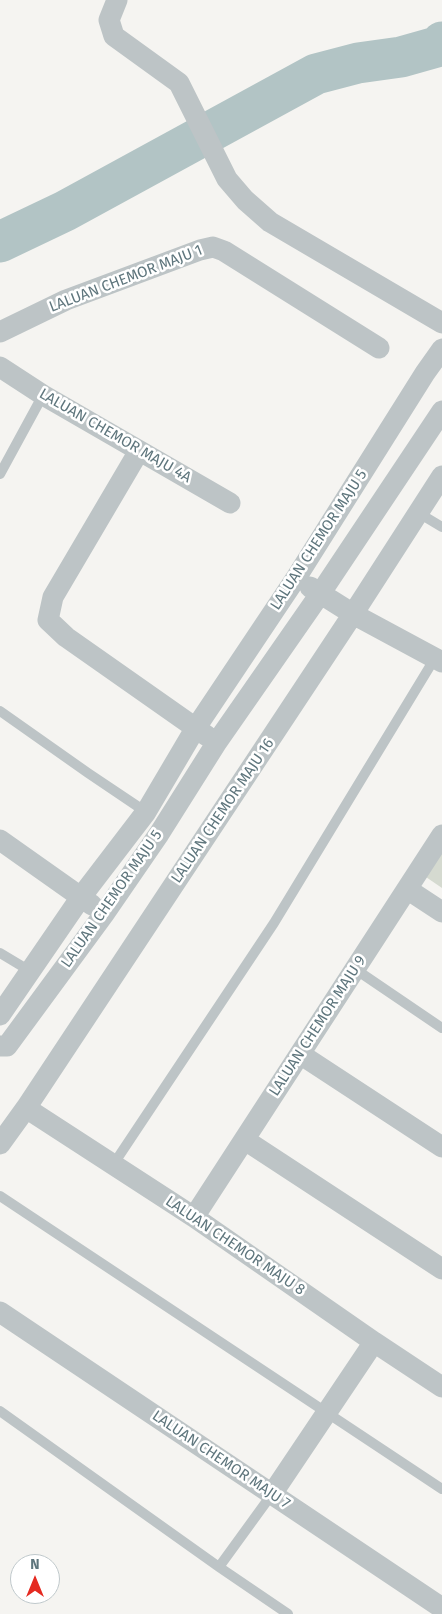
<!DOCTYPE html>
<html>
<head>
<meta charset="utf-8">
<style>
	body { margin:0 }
	#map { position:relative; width:442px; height:1614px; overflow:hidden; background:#f5f4f1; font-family:"Fira Sans",sans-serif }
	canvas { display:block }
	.north { position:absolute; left:10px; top:1554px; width:50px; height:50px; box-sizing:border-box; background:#fff; border:1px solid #bfc8cb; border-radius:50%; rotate:0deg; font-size:14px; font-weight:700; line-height:20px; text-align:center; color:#5f767d }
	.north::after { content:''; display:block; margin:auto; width:18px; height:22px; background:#e52a21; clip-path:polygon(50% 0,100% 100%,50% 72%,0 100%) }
</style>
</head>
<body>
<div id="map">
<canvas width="442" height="1614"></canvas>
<div class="north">N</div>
</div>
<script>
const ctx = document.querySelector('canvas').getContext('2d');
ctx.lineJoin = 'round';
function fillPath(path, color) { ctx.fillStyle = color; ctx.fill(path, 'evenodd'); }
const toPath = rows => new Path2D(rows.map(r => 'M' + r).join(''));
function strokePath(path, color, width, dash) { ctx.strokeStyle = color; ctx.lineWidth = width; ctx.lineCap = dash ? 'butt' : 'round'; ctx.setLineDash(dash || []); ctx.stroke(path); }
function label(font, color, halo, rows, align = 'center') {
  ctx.font = font + ' "Fira Sans",sans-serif'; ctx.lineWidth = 5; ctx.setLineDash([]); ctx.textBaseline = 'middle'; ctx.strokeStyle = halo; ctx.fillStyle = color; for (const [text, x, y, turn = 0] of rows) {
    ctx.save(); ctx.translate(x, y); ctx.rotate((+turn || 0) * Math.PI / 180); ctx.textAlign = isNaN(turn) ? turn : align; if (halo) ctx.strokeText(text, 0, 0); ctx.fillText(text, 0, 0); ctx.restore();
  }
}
const green = toPath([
	[442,847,442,888,423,875]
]);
const river = toPath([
	[0,242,65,211,316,74,358,63,401,57,440,46,442,42]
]);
const service = toPath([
	[0,474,43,395],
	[417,512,442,527],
	[0,711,88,773,146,812],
	[0,953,30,971],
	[355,969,442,1028],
	[113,1165,274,923,435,658],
	[0,1196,442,1489],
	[0,1411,219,1567,288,1614],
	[219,1567,272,1494]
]);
const minor = toPath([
	[117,0,109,20,114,36,179,83,227,179,245,200,270,222,442,323],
	[0,332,66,300,200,250,213,247,224,251,379,348],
	[0,367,43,395,230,503],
	[139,451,53,597,48,620,66,637,207,736],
	[310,587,353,614,442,662],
	[0,840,92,905],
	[407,889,442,912],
	[0,1015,81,897,146,812,195,729,296,578,425,373,442,349],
	[0,1046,7,1046,104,914,159,834,217,742,320,594,442,411],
	[300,1054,442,1147],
	[26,1108,194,1217,374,1342,442,1387],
	[245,1140,442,1269],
	[0,1144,26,1108,353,614,442,476],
	[194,1217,442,835],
	[0,1312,442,1608],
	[272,1494,374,1342]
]);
const streetNames = [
	["LALUAN CHEMOR MAJU 1",126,279,-21],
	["LALUAN CHEMOR MAJU 4A",115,436,30],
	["LALUAN CHEMOR MAJU 5",319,540,-57],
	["LALUAN CHEMOR MAJU 16",223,811,-56],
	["LALUAN CHEMOR MAJU 5",112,899,-55],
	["LALUAN CHEMOR MAJU 9",318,1026,-57],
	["LALUAN CHEMOR MAJU 8",235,1246,34],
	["LALUAN CHEMOR MAJU 7",221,1460,34]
];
fillPath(green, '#d5dad0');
strokePath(river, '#b2c4c5', 41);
strokePath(service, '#bdc4c6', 10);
strokePath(minor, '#bdc4c6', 21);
label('15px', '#5f767d', '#fff', streetNames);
</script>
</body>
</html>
